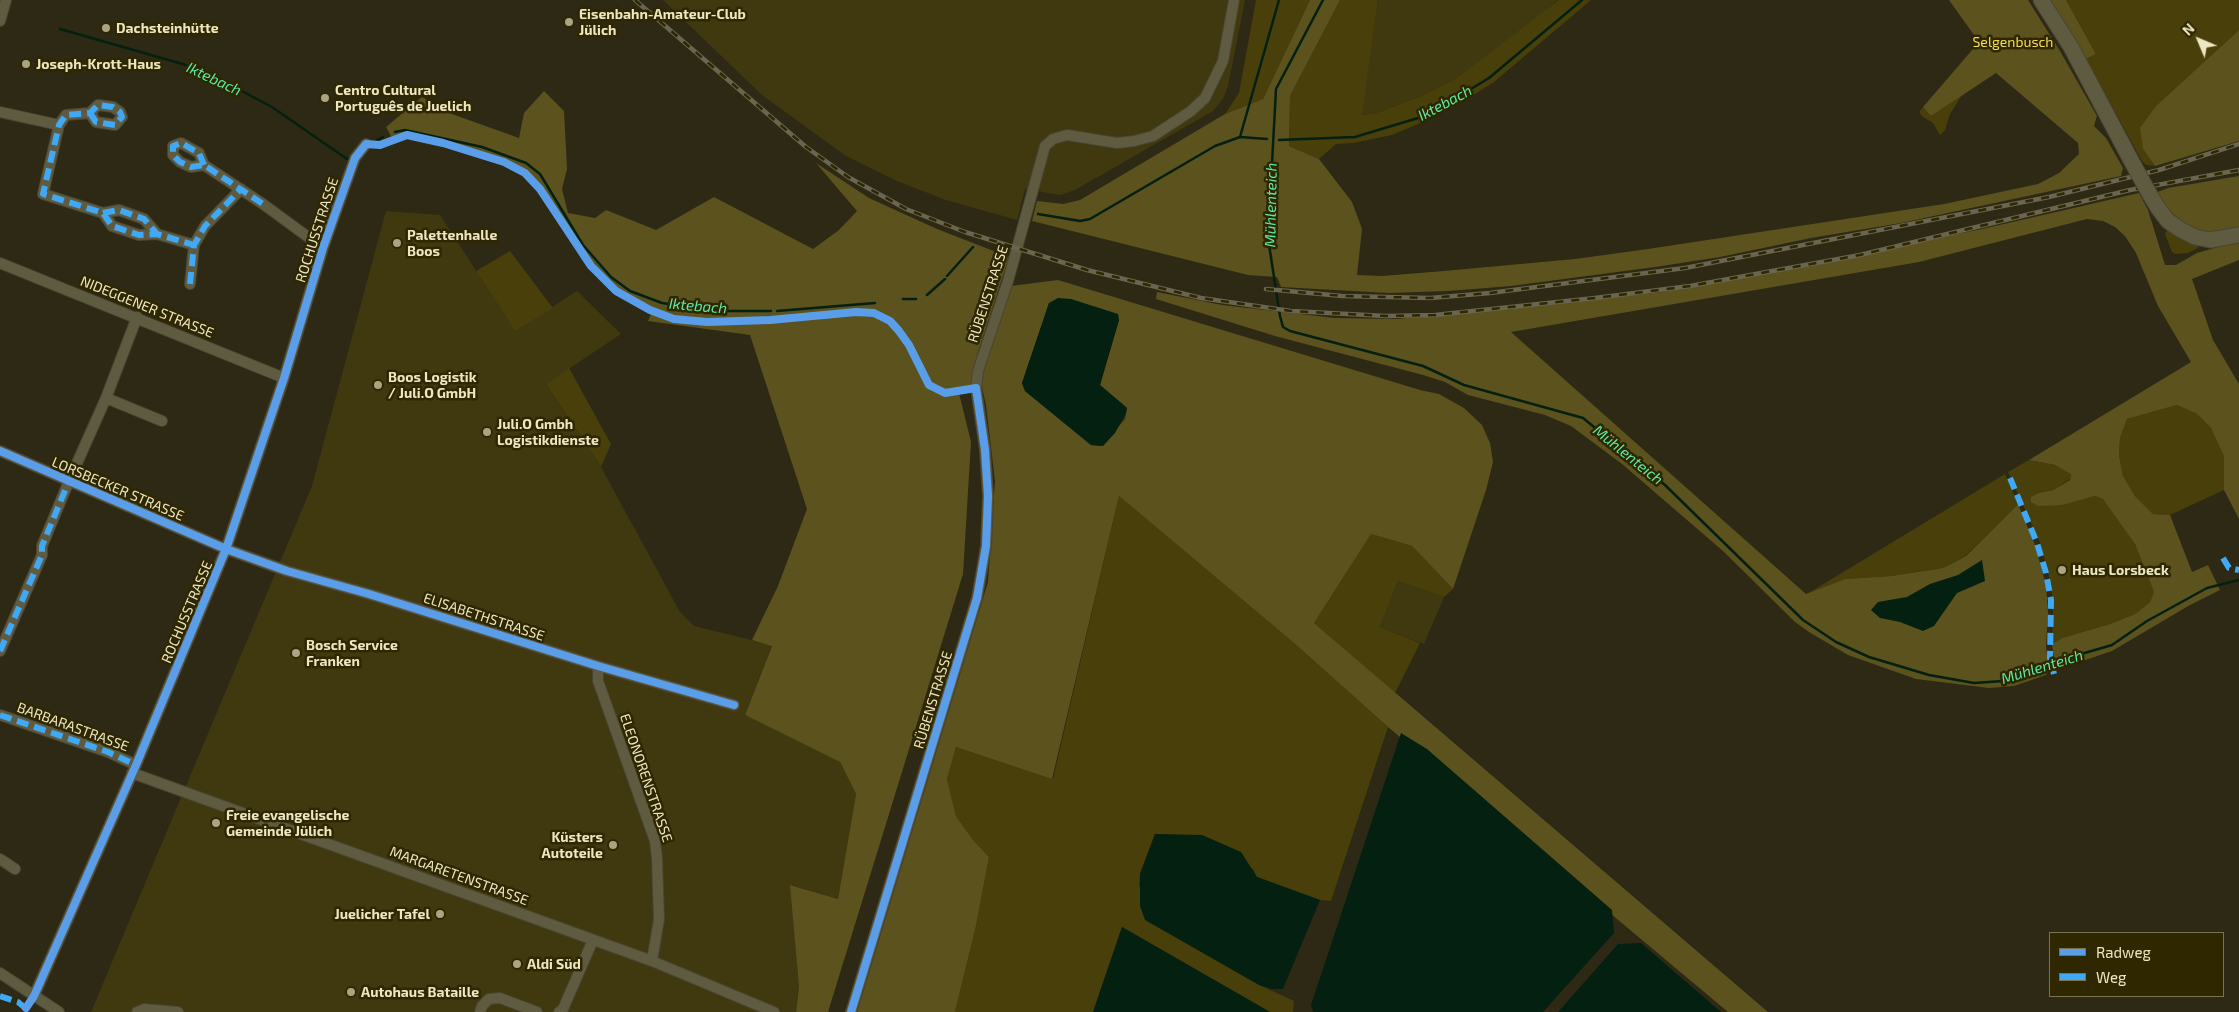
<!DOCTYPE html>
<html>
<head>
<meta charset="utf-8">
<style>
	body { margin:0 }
	#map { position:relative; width:2239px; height:1012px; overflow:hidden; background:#2e2914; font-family:"Exo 2",sans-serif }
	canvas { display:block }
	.legend { position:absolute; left:2049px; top:932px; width:175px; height:65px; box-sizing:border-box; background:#2e2700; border:1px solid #7a734e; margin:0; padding:6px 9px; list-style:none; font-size:15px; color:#ece6c2 }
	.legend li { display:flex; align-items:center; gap:10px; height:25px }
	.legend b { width:25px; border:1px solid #7a734e }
	.north { position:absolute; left:2174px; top:15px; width:50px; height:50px; -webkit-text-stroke:4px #2e2700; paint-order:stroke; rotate:315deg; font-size:14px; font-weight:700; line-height:20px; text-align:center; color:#ece6c2 }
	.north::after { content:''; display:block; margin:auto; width:18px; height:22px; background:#ece6c2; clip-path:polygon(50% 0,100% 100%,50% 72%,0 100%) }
</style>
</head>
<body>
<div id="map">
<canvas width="2239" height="1012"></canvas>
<ul class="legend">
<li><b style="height:6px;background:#5a9eea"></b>Radweg</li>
<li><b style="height:6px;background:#3fa9f5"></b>Weg</li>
</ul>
<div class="north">N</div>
</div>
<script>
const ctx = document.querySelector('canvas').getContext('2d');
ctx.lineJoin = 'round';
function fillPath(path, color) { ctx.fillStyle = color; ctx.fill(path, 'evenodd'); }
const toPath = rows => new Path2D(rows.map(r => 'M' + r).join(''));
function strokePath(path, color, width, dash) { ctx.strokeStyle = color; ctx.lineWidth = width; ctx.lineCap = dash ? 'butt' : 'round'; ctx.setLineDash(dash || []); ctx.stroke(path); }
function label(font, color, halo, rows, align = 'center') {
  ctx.font = font + ' "Exo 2",sans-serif'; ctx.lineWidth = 5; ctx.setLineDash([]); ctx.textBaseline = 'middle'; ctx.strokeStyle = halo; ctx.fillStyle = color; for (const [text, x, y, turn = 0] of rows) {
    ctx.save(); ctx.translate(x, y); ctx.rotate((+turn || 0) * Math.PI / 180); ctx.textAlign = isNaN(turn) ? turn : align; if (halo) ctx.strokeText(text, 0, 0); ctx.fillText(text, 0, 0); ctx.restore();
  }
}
const built = toPath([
	[663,0,1245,0,1228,86,1223,99,1213,111,1075,190,1060,195,1025,189,1017,220,946,200,897,181,846,156,762,95],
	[1378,0,1558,0,1526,28,1457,78,1422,96,1376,113,1361,115],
	[386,211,440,215,515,331,577,291,621,334,546,384,601,467,680,612,694,626,772,645,745,715,840,762,856,794,838,899,791,885,799,987,796,1012,91,1012,312,486],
	[1398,581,1444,597,1424,644,1380,627]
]);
const green = toPath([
	[1256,0,1310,0,1263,99,1225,114,1239,93],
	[1340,0,1378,0,1362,115,1376,113,1422,96,1457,78,1559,0,1591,0,1494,82,1459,104,1430,119,1392,135,1353,143,1336,144,1319,159,1289,146,1290,96],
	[2066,0,2239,0,2239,30,2157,105,2143,149,2155,166,2146,165,2142,161,2086,59,2096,54],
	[1962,95,1950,114,1945,130,1940,135,1933,123,1923,117,1919,112,1923,107,1931,116],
	[2168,228,2198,244,2198,248,2188,253,2175,254,2172,252,2165,234],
	[510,251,553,308,515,331,476,271],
	[569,368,611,444,601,467,546,384],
	[2177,405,2197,414,2211,428,2225,456,2224,490,2170,515,2153,514,2135,496,2123,476,2119,455,2120,438,2127,419],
	[2029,460,2055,465,2071,473,2070,479,2053,490,2039,493,2083,499,2095,496,2103,499,2120,520,2135,544,2154,592,2150,602,2135,614,2110,624,2062,638,2052,644,2053,600,2048,571,2039,540,2008,472],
	[2005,474,2018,504,1965,556,1943,568,1891,576,1845,579,1807,594],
	[1119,496,1294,643,1388,727,1331,901,1320,900,1257,877,1253,869,1155,834,1140,874,1139,886,1259,985,1294,1001,1293,1012,1270,1012,1122,927,1093,1012,955,1012,976,926,989,857,973,840,956,816,947,779,956,747,1053,779],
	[1371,534,1412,546,1453,589,1444,597,1398,581,1380,627,1420,643,1395,693,1314,623]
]);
const forest = toPath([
	[1310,0,1340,0,1290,96,1289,146,1319,159,1352,202,1362,229,1357,275,1382,276,1444,271,1575,259,1648,249,1944,204,2038,184,2059,173,2079,154,2078,143,1996,73,1931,116,1923,107,1979,42,1949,0,2028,0,2060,51,2097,116,2094,126,2106,138,2123,168,2121,176,1901,223,1811,238,1720,257,1655,267,1511,286,1448,291,1389,293,1281,287,1277,277,1248,275,1032,221,1037,201,1063,204,1080,200,1225,114,1263,99],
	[2050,0,2066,0,2096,54,2086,59],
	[2239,30,2239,141,2155,166,2143,149,2140,128,2157,105],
	[544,91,564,111,567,169,562,189,568,213,595,218,606,210,656,230,714,197,813,249,839,230,857,211,816,163,869,198,937,229,1009,257,978,352,971,385,945,392,936,388,928,380,910,343,901,331,891,320,874,312,855,311,762,319,691,319,674,318,650,308,617,289,592,265,541,188,534,178,517,166,420,135,407,133,392,138,386,127,422,97,452,114,519,138,524,113],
	[2239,176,2239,230,2212,234,2189,227,2166,208,2155,193,2168,188],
	[2139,193,2148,210,2165,265,2176,265,2197,253,2239,241,2239,260,2192,279,2213,340,2239,384,2239,519,2224,490,2224,456,2211,428,2197,414,2177,405,2127,419,2120,438,2119,455,2123,476,2135,496,2153,514,2170,515,2192,572,2208,565,2220,590,2190,605,2112,651,2056,670,2052,644,2062,638,2110,624,2135,614,2150,602,2154,592,2135,544,2103,499,2095,496,2062,505,2038,506,2031,502,2031,497,2039,493,2053,490,2070,480,2071,474,2055,465,2029,460,2191,362,2158,306,2136,253,2125,236,2115,227,2103,221,2087,219,1919,262,1511,332,1806,594,1845,579,1891,576,1943,568,1966,556,2018,504,2035,545,2046,585,2048,612,2046,647,2049,669,2046,675,2014,686,1989,688,1916,679,1848,655,1809,632,1795,622,1723,551,1622,464,1571,426,1545,415,1468,395,1445,382,1423,375,1275,336,1156,299,1157,292,1222,305,1335,318,1397,319,1662,292,1982,229],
	[1058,280,1420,390,1439,394,1464,408,1482,425,1490,443,1493,462,1486,490,1453,589,1412,546,1371,534,1314,623,1768,1012,1728,1012,1388,727,1294,643,1119,496,1052,779,956,747,947,779,956,816,973,840,989,857,976,926,955,1012,857,1012,988,582,995,481,986,405,980,378,1011,286],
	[1049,303,1119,320,1100,385,1127,408,1125,419,1102,446,1091,445,1025,391,1022,383],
	[651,314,674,320,707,323,770,322,856,314,874,315,882,318,898,332,928,386,934,391,944,394,959,393,971,442,963,574,828,1012,796,1012,799,987,790,885,838,899,856,794,840,762,745,715,772,646,752,640,778,586,807,509,750,335,648,321]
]);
const water = toPath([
	[1058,298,1071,299,1118,314,1119,320,1100,385,1127,408,1126,413,1115,433,1103,446,1091,445,1025,391,1022,383,1049,303],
	[1982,560,1985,581,1957,593,1934,626,1923,631,1900,622,1880,618,1871,610,1878,602,1907,597,1930,584,1958,575],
	[1401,733,1427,749,1612,910,1614,933,1543,1012,1313,1012,1311,1005],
	[1155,834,1202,835,1241,852,1257,877,1320,900,1283,989,1272,989,1259,985,1145,920,1140,906,1140,874],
	[1122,927,1270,1012,1093,1012],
	[1641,943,1721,1012,1558,1012,1618,944]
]);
const stream = toPath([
	[1323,0,1276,89,1268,238,1280,316,1283,327,1290,331,1423,366,1464,385,1583,418,1665,485,1803,620,1836,642,1869,657,1929,675,1974,683,2003,681,2064,659,2112,645,2147,621,2207,588,2239,580],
	[60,29,200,69,272,107,347,159,352,156],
	[395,132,405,130,482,147,526,163,540,174,583,245,611,277,630,291,662,303,695,308,726,311,771,311],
	[1240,137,1279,0],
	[377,140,383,137],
	[1279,140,1355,137,1428,115,1489,78,1582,0],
	[1038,214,1080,221,1090,219,1215,146,1240,137,1267,139],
	[947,276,973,247],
	[927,295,945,279],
	[903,299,916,299],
	[777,311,875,303]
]);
const street = toPath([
	[0,21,6,0],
	[0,112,59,125],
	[90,113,96,122,115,125,122,117,120,112,113,107,98,105,90,113,66,115,59,125,43,194,103,213,112,226,139,235,157,234,194,245],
	[204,165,199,153,181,143,173,146,173,155,180,162,191,167,204,165,263,204,323,248],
	[103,213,119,210,144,219,157,234],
	[0,263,284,378],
	[190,284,194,245,205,226,241,189],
	[106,398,162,421],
	[0,451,226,549,287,571,369,594,598,666,734,705],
	[0,651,42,555,42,546,69,481,106,398,137,317],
	[598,666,598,681,655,841,657,858,659,919,652,961],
	[0,715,108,752,136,765],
	[132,773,652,961,774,1012],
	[0,859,15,869],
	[0,973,59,1012],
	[34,996,136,765,226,549,284,378,323,248,355,158,366,144],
	[137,1012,144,1009,178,1012],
	[480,1012,482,1006,489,999,500,998,537,1012],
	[559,1012,563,1009,593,940],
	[851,1012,977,598,986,546,988,496,985,450,976,388,978,371,1008,281,1045,146,1053,139,1067,135,1117,143,1134,141,1153,136,1191,111,1205,98,1223,61,1234,0]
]);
const secondary = toPath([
	[2041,0,2071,47,2133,164],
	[2149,193,2158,208,2168,221,2181,230,2195,237,2210,240,2239,235]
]);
const rail = toPath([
	[635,0,806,147,848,177,906,209,965,232,1087,270,1201,298,1291,311,1386,316,1435,315,1595,298,1690,286,1860,255,2130,190,2239,170],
	[1266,289,1342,296,1430,298,1490,293,1685,268,2049,197,2159,170,2239,144]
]);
const secondaryBridge = toPath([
	[2133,164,2149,193]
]);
const quiet = toPath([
	[90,113,96,122,115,125,122,117,120,112,113,107,98,105,90,113,66,115,59,125,43,194,103,213,112,226,139,235,157,234,194,245],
	[204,165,199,153,181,143,173,146,173,155,180,162,191,167,204,165,263,204],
	[103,213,119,210,144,219,157,234],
	[190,284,194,245,205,226,241,189],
	[2010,478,2037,543,2046,573,2051,600,2050,658,2054,674],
	[2223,558,2229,568,2239,570],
	[0,651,42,555,42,546,69,481],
	[0,715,108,752,136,765],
	[0,996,18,1002,29,1011]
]);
const cycleway = toPath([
	[0,451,226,549,287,571,369,594,598,666,734,705],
	[26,1008,34,996,136,765,226,549,284,378,323,248,355,158,366,144,380,145,407,135,443,143,504,162,525,173,540,189,591,266,616,291,650,310,674,319,707,322,770,320,856,312,874,313,890,321,899,331,909,345,929,385,945,393,976,388,985,450,988,496,986,546,977,598,851,1012]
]);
const markers = [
	[569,22,5,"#aaa485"],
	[106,28,5,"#aaa485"],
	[26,64,5,"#aaa485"],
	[325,98,5,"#aaa485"],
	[397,243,5,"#aaa485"],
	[378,385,5,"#aaa485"],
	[487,432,5,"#aaa485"],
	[2062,570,5,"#aaa485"],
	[296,653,5,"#aaa485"],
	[216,823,5,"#aaa485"],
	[613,845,5,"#aaa485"],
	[440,914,5,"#aaa485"],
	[517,964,5,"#aaa485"],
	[351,992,5,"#aaa485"]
];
const poiNames = [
	["Eisenbahn-Amateur-Club",579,14],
	["Jülich",579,30],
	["Dachsteinhütte",116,28],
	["Joseph-Krott-Haus",36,64],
	["Centro Cultural",335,90],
	["Português de Juelich",335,106],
	["Palettenhalle",407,235],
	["Boos",407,251],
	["Boos Logistik",388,377],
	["/ Juli.O GmbH",388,393],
	["Juli.O Gmbh",497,424],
	["Logistikdienste",497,440],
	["Haus Lorsbeck",2072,570],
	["Bosch Service",306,645],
	["Franken",306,661],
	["Freie evangelische",226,815],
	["Gemeinde Jülich",226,831],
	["Küsters",603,837,"right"],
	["Autoteile",603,853,"right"],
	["Juelicher Tafel",430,914,"right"],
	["Aldi Süd",527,964],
	["Autohaus Bataille",361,992]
];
const parkNames = [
	["Selgenbusch",2013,42]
];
const streetNames = [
	["ROCHUSSTRASSE",317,230,-72],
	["RÜBENSTRASSE",988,294,-72],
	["NIDEGGENER STRASSE",147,307,22],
	["LORSBECKER STRASSE",118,489,23],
	["ROCHUSSTRASSE",187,612,-67],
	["ELISABETHSTRASSE",484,617,18],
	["RÜBENSTRASSE",933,700,-73],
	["BARBARASTRASSE",73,727,20],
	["ELEONORENSTRASSE",646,778,71],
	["MARGARETENSTRASSE",459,876,20]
];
const waterNames = [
	["Iktebach",214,79,25],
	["Iktebach",1445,103,-28],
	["Mühlenteich",1271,205,-89],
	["Iktebach",698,306,5],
	["Mühlenteich",1628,455,39],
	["Mühlenteich",2042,667,-17]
];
fillPath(built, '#40390f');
fillPath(green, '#483f0a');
fillPath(forest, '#5b521e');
fillPath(water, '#042010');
strokePath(stream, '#042010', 2.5);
strokePath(street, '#494533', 12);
strokePath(secondary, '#494533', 17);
strokePath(street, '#5f5b41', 10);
strokePath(secondary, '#5f5b41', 15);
strokePath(rail, '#6a6550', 4.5);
strokePath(rail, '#2e2700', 2.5, [8]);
strokePath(secondaryBridge, '#494533', 17, []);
strokePath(secondaryBridge, '#5f5b41', 15);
strokePath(quiet, '#3fa9f5', 6, [12, 6]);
strokePath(cycleway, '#5a9eea', 8);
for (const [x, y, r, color] of markers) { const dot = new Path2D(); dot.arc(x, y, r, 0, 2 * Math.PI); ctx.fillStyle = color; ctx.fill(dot); strokePath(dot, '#2e2700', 2); }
label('bold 14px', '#ece6c2', '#2e2700', poiNames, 'left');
label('14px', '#f5de51', '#2e2700', parkNames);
label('14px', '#ece6c2', '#2e2700', streetNames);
label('italic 15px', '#5aeaa7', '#2e2700', waterNames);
</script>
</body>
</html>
